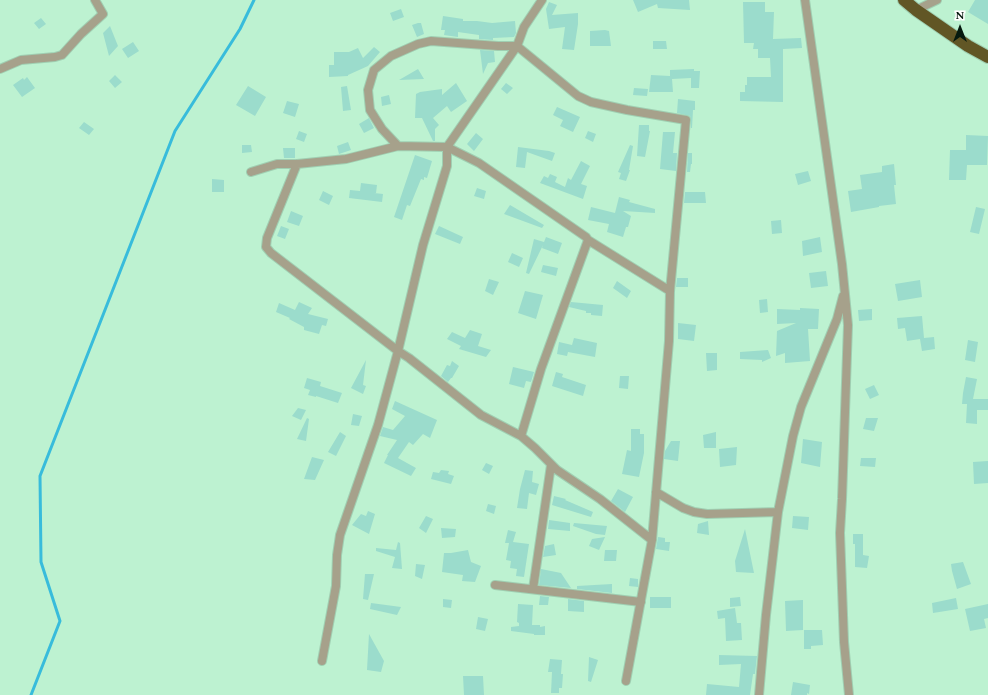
<!DOCTYPE html>
<html>
<head>
<meta charset="utf-8">
<style>
	body { margin:0 }
	#map { position:relative; width:988px; height:695px; overflow:hidden; background:#bdf2d1; font-family:Spectral,serif }
	canvas { display:block }
	.north { position:absolute; left:940px; top:8px; width:40px; height:40px; -webkit-text-stroke:3px #fff; paint-order:stroke; rotate:0deg; font-size:11px; font-weight:700; line-height:16px; text-align:center; color:#05190e }
	.north::after { content:''; display:block; margin:auto; width:14px; height:18px; background:#05190e; clip-path:polygon(50% 0,100% 100%,50% 72%,0 100%) }
</style>
</head>
<body>
<div id="map">
<canvas width="988" height="695"></canvas>
<div class="north">N</div>
</div>
<script>
const ctx = document.querySelector('canvas').getContext('2d');
ctx.lineJoin = 'round';
const toPath = rows => new Path2D(rows.map(r => 'M' + r).join(''));
function strokePath(path, color, width, dash) { ctx.strokeStyle = color; ctx.lineWidth = width; ctx.lineCap = dash ? 'butt' : 'round'; ctx.setLineDash(dash || []); ctx.stroke(path); }
function fillPath(path, color) { ctx.fillStyle = color; ctx.fill(path, 'evenodd'); }
const stream = toPath([
	[31,695,60,621,41,562,40,476,175,131,240,29,254,0]
]);
const building = toPath([
	[633,0,689,0,690,10,658,8,657,4,638,12],
	[975,0,988,0,988,24,968,12],
	[549,2,557,5,552,15,578,13,578,24,574,50,562,49,565,27,549,29,546,9],
	[743,2,765,2,765,12,774,12,773,39,801,38,802,48,783,49,783,102,740,101,740,92,745,92,745,85,747,85,747,77,771,77,770,58,758,58,758,49,753,49,754,43,744,43],
	[401,9,404,17,393,21,390,13],
	[443,16,463,19,463,21,477,21,492,23,515,21,516,33,514,37,493,38,493,40,479,39,479,35,458,32,458,37,444,35,445,30,441,30],
	[41,18,46,24,39,29,34,23],
	[418,23,421,23,424,34,417,37,412,25],
	[110,26,118,46,109,56,103,33],
	[605,30,609,31,611,46,590,46,590,31],
	[653,41,666,41,667,49,653,49],
	[133,42,139,51,128,58,122,49],
	[374,47,380,52,368,66,348,75,348,76,329,77,329,65,334,65,334,52,349,52,358,48,363,58],
	[480,50,494,51,495,62,488,63,483,74],
	[418,69,424,79,399,80],
	[694,69,694,71,700,71,699,88,691,88,691,78,672,79,673,92,649,92,651,75,670,76,670,70],
	[115,75,122,82,115,88,109,81],
	[27,77,35,88,22,97,13,85,23,78,24,80],
	[456,83,467,101,451,112,447,106,433,118,439,125,435,129,435,141,433,141,422,118,415,118,416,94,420,92,442,89,442,95],
	[506,83,513,88,507,94,501,89],
	[248,86,266,97,255,116,236,105],
	[347,86,351,110,343,111,341,87],
	[634,88,648,89,647,96,633,95],
	[389,95,391,104,382,106,381,97],
	[678,99,695,101,695,110,693,110,692,128,691,128,691,120,690,116,677,113],
	[287,101,299,104,295,117,283,113],
	[557,107,580,117,573,132,560,126,563,120,553,115],
	[369,118,374,128,364,133,359,124],
	[84,122,94,129,89,135,79,128],
	[639,125,649,125,649,131,650,131,645,157,637,156],
	[299,131,307,134,304,142,296,139],
	[588,131,596,134,593,142,585,138],
	[663,132,675,132,673,153,677,153,676,171,660,169],
	[476,133,483,139,474,151,467,144],
	[966,135,988,136,987,165,967,165,966,180,949,180,950,150,966,150],
	[348,142,351,150,339,154,337,146],
	[242,145,251,145,252,152,242,153],
	[630,145,633,146,629,170,630,170,626,181,619,179,621,173,618,172],
	[518,147,549,151,555,153,552,161,527,152,525,168,516,167],
	[283,148,295,148,295,158,284,158],
	[688,153,692,153,692,164,691,164,690,172,687,172],
	[415,155,432,161,427,178,424,177,424,180,421,179,410,206,407,205,402,220,394,217],
	[581,161,590,166,581,184,587,186,583,199,540,183,544,176,548,178,550,174,557,177,555,182,565,187,568,178,571,180],
	[894,164,896,185,894,185,896,204,879,206,879,207,851,212,848,191,862,189,860,175,882,172,882,166],
	[808,171,811,181,798,185,795,174],
	[212,179,224,180,224,192,212,192],
	[361,183,377,185,376,193,374,193,383,194,382,202,349,198,350,190,360,191],
	[477,188,486,191,484,199,474,196],
	[323,191,333,196,329,205,319,200],
	[685,192,705,192,706,203,684,203],
	[619,197,630,200,629,202,655,209,655,213,623,211,631,216,628,227,626,227,623,237,607,232,609,224,588,220,591,207,615,213],
	[510,205,544,225,542,228,504,214],
	[976,207,985,209,979,234,970,232],
	[291,211,303,216,299,226,287,222],
	[781,220,782,233,772,234,771,221],
	[281,226,289,229,285,239,277,236],
	[439,226,463,237,460,244,435,234],
	[546,237,562,243,558,254,542,248,543,245,529,274,526,273,534,239,544,242],
	[820,237,822,252,803,256,802,241],
	[512,253,523,258,519,267,508,262],
	[543,265,558,268,556,276,541,272],
	[826,271,828,286,811,288,809,273],
	[677,278,688,278,688,287,676,287],
	[489,279,499,282,493,295,485,291],
	[920,280,922,297,898,301,895,284],
	[617,281,631,291,627,298,613,288],
	[525,291,543,295,536,319,518,313],
	[767,299,768,312,760,313,759,300],
	[299,302,312,308,308,314,328,319,326,326,322,325,319,334,304,330,304,327,289,319,290,318,276,312,279,303,295,310],
	[571,302,603,305,602,316,591,315,591,313,586,313,586,311,569,307],
	[800,308,819,309,818,329,808,329,810,361,785,363,785,353,776,356,777,331,796,323,777,324,777,309,800,310],
	[872,309,872,320,859,321,858,310],
	[922,316,924,338,934,337,935,349,922,351,920,339,907,341,905,328,898,329,897,318],
	[678,323,696,325,694,341,678,339],
	[470,330,482,334,478,346,491,350,486,357,459,349,461,346,447,339,452,332,465,338],
	[574,338,597,343,595,357,568,352,567,356,557,354,559,342,572,345],
	[968,340,978,342,975,362,965,360],
	[768,350,771,358,762,362,762,360,740,359,740,352],
	[706,353,717,353,717,370,707,371],
	[366,360,363,385,366,386,363,394,351,388],
	[452,361,459,366,452,378,451,378,448,382,441,376,447,365,450,366],
	[513,367,534,372,531,382,526,381,524,388,509,384],
	[556,372,563,374,562,377,586,385,583,396,552,386],
	[620,376,629,376,628,389,619,388],
	[966,377,977,379,973,399,988,399,988,410,977,410,977,424,966,423,967,404,962,404,963,393],
	[307,378,321,382,320,386,342,393,338,403,316,396,316,397,308,395,310,390,304,388],
	[874,385,879,395,870,399,865,389],
	[395,401,437,420,430,438,423,434,413,445,409,442,398,458,416,468,411,476,384,463,388,455,387,455,397,440,380,436,383,427,393,430,405,416,392,409],
	[298,408,306,410,301,420,292,416],
	[353,414,362,416,359,426,351,425],
	[307,418,309,419,306,441,297,439],
	[866,418,878,418,874,431,863,429],
	[631,429,640,429,640,434,644,434,644,453,639,477,622,474,627,450,631,451],
	[340,432,346,436,336,456,328,452],
	[716,432,716,448,704,448,703,435],
	[803,439,822,442,820,467,801,463],
	[671,441,680,441,678,461,664,459,665,451],
	[737,447,736,465,720,467,719,449],
	[312,457,324,460,315,480,304,479],
	[861,458,876,458,875,467,860,466],
	[988,461,988,483,974,484,973,462],
	[486,463,493,466,489,474,482,470],
	[441,470,449,471,448,474,454,476,451,484,431,479,433,472,439,473],
	[525,470,533,471,532,482,539,484,536,495,529,493,527,509,517,508,520,489],
	[618,489,633,497,625,512,611,501],
	[554,496,566,499,565,500,593,512,591,517,552,505],
	[488,504,496,506,494,514,486,511],
	[368,511,375,514,369,534,352,525,361,514,366,516],
	[426,516,433,519,426,533,419,528],
	[793,516,809,517,808,530,792,528],
	[549,520,570,523,570,531,548,529],
	[708,521,709,535,697,533,698,524],
	[574,523,607,526,605,535,596,534,573,526],
	[441,528,456,529,455,537,442,538],
	[745,529,754,573,736,572,735,561],
	[508,530,516,532,513,542,529,544,524,577,516,576,517,569,510,568,511,561,506,560,509,543,505,543],
	[853,534,863,534,863,555,869,556,867,568,855,567,855,544,853,544],
	[605,537,599,550,589,546,592,539],
	[658,537,665,538,665,542,670,542,669,551,656,549],
	[398,542,400,543,402,569,392,568,395,557,376,551,376,548,396,550],
	[554,544,556,555,543,557,545,546],
	[468,550,471,562,481,566,475,582,462,581,463,575,442,572,444,553,451,553],
	[605,550,617,550,616,561,604,561],
	[963,562,971,584,957,589,952,571,951,564],
	[416,564,425,565,422,579,415,576],
	[541,569,561,573,571,588,539,585],
	[365,574,374,574,368,600,363,599],
	[630,578,638,579,638,587,629,586],
	[612,584,612,593,577,589,577,586],
	[540,596,549,597,548,605,539,605],
	[650,597,671,597,671,608,650,608],
	[740,597,741,606,730,607,730,598],
	[956,598,958,609,933,613,932,603],
	[443,599,452,600,451,608,443,607],
	[568,599,584,601,584,612,568,611],
	[803,600,803,630,786,631,785,601],
	[371,603,401,607,397,615,370,609],
	[518,604,533,605,532,625,540,625,540,627,545,626,545,635,534,635,534,634,511,631,511,627,519,626,519,623,517,622],
	[988,604,988,618,984,619,986,628,970,631,965,609],
	[735,608,737,623,741,623,742,640,726,641,725,618,718,619,717,611],
	[478,617,488,619,485,631,476,629],
	[804,630,822,630,823,645,811,646,811,649,804,649],
	[369,634,384,661,381,672,367,670],
	[719,655,757,656,755,674,753,674,750,695,706,695,707,684,739,687,741,664,719,665],
	[589,657,598,660,591,682,588,681],
	[550,659,562,660,561,674,563,674,562,688,559,688,559,693,551,693,552,672,548,672],
	[463,676,483,676,484,695,464,695],
	[793,682,810,685,809,694,807,693,807,695,791,695]
]);
const street = toPath([
	[805,0,842,264,848,325,842,499,840,533,844,642,849,695],
	[916,10,937,0],
	[0,69,21,60,55,57,62,55,81,34,103,14,95,0],
	[398,146,382,129,370,110,368,90,374,70,391,56,418,44,431,41,498,46,517,46,578,96,591,102,627,110,686,120,670,291,669,341,652,540,626,681],
	[297,164,267,238,266,247,271,253,398,351,409,358,481,415,521,436,535,448,557,470,600,499,652,540],
	[251,172,277,164,297,164,346,159,398,146,447,147,479,163,586,237,588,240,541,369,521,436],
	[588,240,670,291],
	[656,492,683,508,694,512,707,514,778,512],
	[495,585,641,602],
	[533,589,551,465],
	[322,661,336,586,337,555,340,535,378,425,398,351,423,245,447,166,447,147,517,46,524,27,542,0],
	[759,695,766,615,778,512,793,436,801,407,837,319,843,296]
]);
const highway = toPath([
	[904,0,916,10,968,46,988,57]
]);
strokePath(stream, '#38bcdb', 3);
fillPath(building, '#9bdccc');
strokePath(street, '#a0cfb2', 10);
strokePath(highway, '#a0cfb2', 14);
strokePath(street, '#a6a18b', 8);
strokePath(highway, '#615625', 12);
</script>
</body>
</html>
